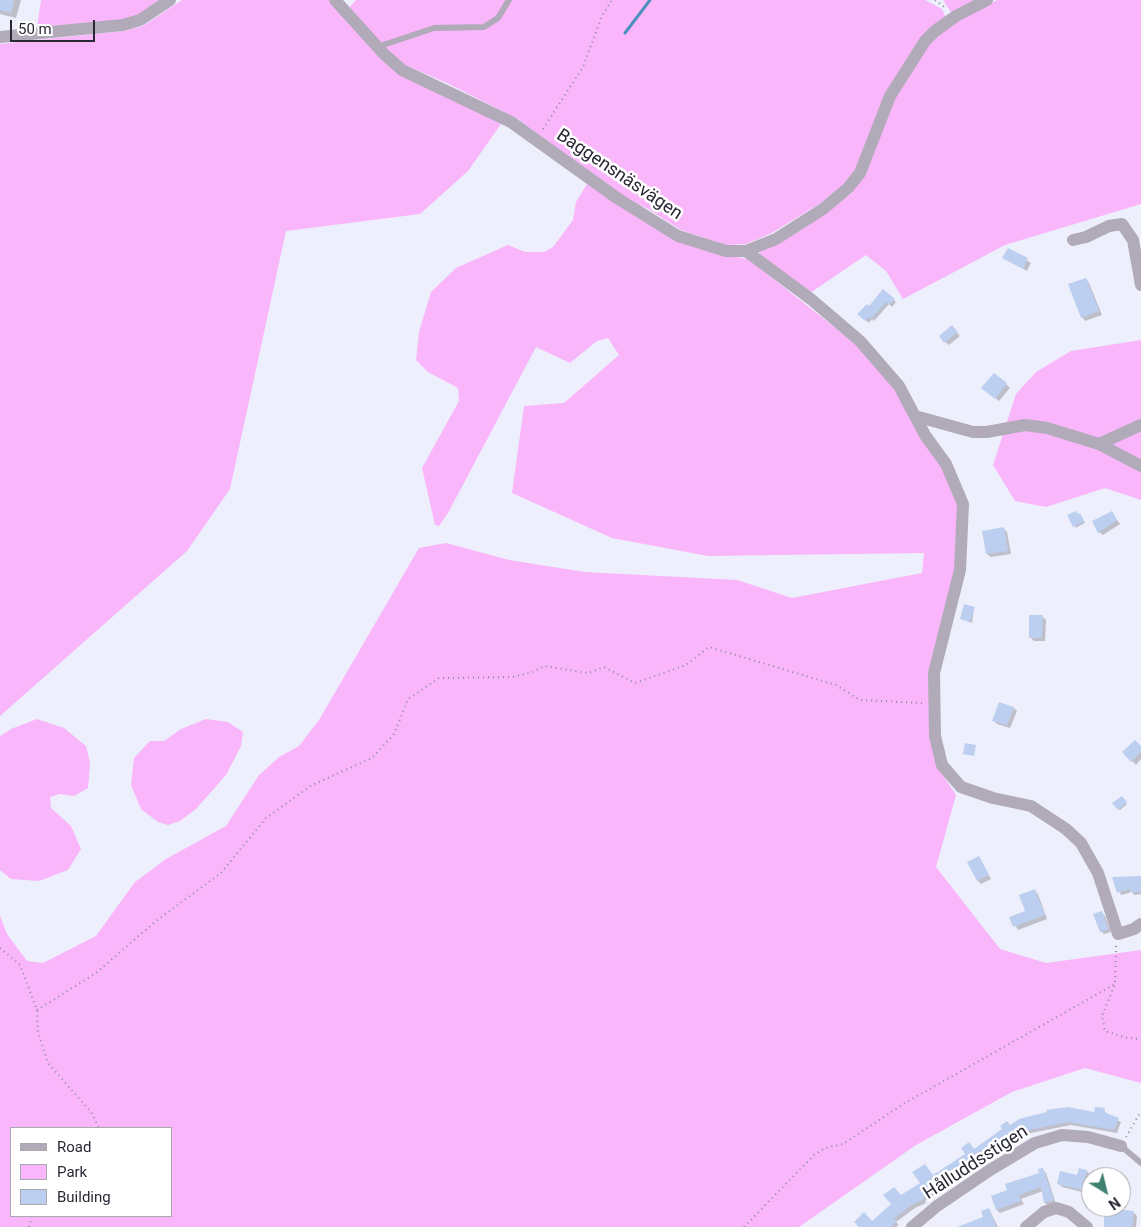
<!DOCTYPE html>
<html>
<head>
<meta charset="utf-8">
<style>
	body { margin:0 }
	#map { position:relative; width:1141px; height:1227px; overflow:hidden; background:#eeeffc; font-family:Roboto,sans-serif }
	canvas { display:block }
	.legend { position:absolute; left:10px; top:1127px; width:162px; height:90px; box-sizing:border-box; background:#fff; border:1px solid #a9a9af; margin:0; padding:6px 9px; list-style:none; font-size:15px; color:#292936 }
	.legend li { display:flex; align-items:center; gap:10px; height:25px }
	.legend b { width:25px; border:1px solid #a9a9af }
	.north { position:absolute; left:1081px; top:1167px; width:50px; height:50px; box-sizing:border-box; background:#fff; border:1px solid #a9a9af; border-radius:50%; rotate:144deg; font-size:14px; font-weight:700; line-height:20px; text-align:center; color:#292936 }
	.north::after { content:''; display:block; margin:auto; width:18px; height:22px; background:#3f8071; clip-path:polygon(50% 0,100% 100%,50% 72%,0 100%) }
	.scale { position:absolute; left:10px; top:20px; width:85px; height:22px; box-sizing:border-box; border:2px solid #292936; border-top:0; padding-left:6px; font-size:15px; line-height:18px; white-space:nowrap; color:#292936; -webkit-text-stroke:4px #fff; paint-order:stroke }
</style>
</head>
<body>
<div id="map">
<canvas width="1141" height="1227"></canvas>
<ul class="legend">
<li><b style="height:6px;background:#b1abb9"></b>Road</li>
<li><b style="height:14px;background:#f9b6fa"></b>Park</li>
<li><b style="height:14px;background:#bccff0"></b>Building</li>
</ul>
<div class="north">N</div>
<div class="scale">50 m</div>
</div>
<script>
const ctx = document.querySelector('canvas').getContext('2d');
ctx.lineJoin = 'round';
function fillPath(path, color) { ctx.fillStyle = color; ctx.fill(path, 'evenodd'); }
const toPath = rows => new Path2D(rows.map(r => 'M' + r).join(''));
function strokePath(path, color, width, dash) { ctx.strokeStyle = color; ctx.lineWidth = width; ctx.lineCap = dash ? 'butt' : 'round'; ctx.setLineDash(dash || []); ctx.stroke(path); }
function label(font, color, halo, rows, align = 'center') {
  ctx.font = font + ' Roboto,sans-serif'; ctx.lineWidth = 5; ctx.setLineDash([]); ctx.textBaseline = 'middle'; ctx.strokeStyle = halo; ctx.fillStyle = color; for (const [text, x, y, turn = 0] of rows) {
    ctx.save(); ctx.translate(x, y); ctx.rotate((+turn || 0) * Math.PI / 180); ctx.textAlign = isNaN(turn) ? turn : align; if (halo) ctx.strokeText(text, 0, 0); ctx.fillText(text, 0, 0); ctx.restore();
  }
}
const green = toPath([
	[41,0,162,0,136,16,120,21,37,27],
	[182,0,329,0,380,58,501,124,468,171,420,214,286,231,230,489,187,551,0,716,0,44,124,31,143,26],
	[356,0,925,0,942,9,946,18,933,26,855,172,844,185,821,203,772,233,746,244,726,245,681,230,648,209,619,195,518,119,447,83,405,65,387,50,349,8],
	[943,0,979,0,952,14],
	[997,0,1141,0,1141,204,1005,245,903,299,886,271,866,255,810,293,759,255,761,249,852,193,894,99,928,43,954,23],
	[587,184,725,255,748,259,857,345,894,387,942,466,958,503,956,571,930,673,937,766,956,795,936,867,1000,949,1046,963,1141,950,1141,1083,1085,1068,1012,1092,916,1145,799,1227,0,1227,0,916,7,934,27,961,43,963,96,936,135,882,166,859,226,826,259,775,279,757,299,746,319,720,419,548,446,543,509,560,585,572,737,580,792,598,922,573,924,553,708,556,612,538,512,493,524,406,564,403,619,355,608,338,597,341,570,363,536,347,448,513,439,526,435,525,422,468,459,401,458,388,428,372,416,360,419,332,431,292,456,268,508,245,525,252,544,252,553,247,573,220,576,202],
	[11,1128,171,1128,171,1216,11,1216],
	[1141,340,1141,500,1105,488,1046,507,1015,501,993,465,1016,394,1036,372,1071,351],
	[37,719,64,728,86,746,90,763,88,788,74,796,60,794,50,797,51,808,71,826,81,849,68,870,39,881,11,879,0,870,0,736,11,729],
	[206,719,228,722,243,732,241,746,226,775,196,809,180,821,168,825,158,822,141,809,131,785,134,758,150,741,164,741,181,729]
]);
const shadow = toPath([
	[0,0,21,0,16,18,0,14],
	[1008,249,1031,263,1027,271,1004,257],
	[1086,279,1089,283,1102,315,1085,321,1082,317],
	[884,291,896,302,892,307,889,304,874,321,872,319,869,323,859,314,869,307],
	[955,330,960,336,949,345,945,342],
	[1006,384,1010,388,999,401,986,391],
	[1111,512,1120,524,1103,535,1099,532],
	[1078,515,1081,516,1085,523,1075,528],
	[1003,528,1007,532,1011,554,991,557,987,554],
	[974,608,972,623,961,619],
	[1042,616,1046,620,1045,641,1034,641,1030,637],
	[1014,708,1017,711,1010,728,997,724,993,720],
	[1141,748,1141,759,1136,765,1124,752],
	[1121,797,1127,804,1120,810,1114,803],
	[979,858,991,879,981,884,978,881],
	[1114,878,1141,878,1141,894,1134,895,1132,892,1121,895],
	[1034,891,1038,894,1047,919,1018,930,1011,918,1027,912],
	[1102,913,1105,916,1111,932,1104,934,1101,931],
	[1104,1110,1107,1115,1121,1122,1117,1133,1071,1125,1026,1134,963,1179,947,1186,925,1201,926,1203,915,1208,896,1222,899,1225,896,1227,861,1227,872,1222,901,1196,1011,1126,1095,1113],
	[1042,1169,1046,1173,1056,1204,1049,1206,1045,1203,1043,1191,1021,1199,1024,1204,1000,1213,997,1210,1009,1191,1040,1173],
	[1087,1171,1090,1175,1086,1193,1062,1187,1059,1184,1078,1177],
	[1121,1193,1126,1197,1121,1203],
	[1107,1207,1118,1207,1115,1211,1133,1212,1137,1216,1136,1227,1105,1227,1112,1210],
	[989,1209,998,1227,969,1227,984,1217]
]);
const stream = toPath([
	[625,33,650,0]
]);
const building = toPath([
	[0,0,14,0,11,13,0,10],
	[1008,248,1028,258,1023,269,1002,258],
	[1086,278,1099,311,1081,318,1068,284],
	[883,289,895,299,889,305,886,302,871,319,869,317,865,321,857,314,867,304,869,306],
	[952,325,958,332,944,343,939,336],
	[994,373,1007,383,995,399,981,388],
	[1076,511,1078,514,1080,513,1084,521,1073,527,1067,515],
	[1112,511,1117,520,1098,533,1092,521],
	[1004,527,1008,551,986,554,982,531],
	[964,604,975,607,970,622,960,619],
	[1029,615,1043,615,1042,638,1029,638],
	[999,702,1014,707,1007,725,992,721],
	[1135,740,1141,746,1141,752,1131,762,1122,752],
	[965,743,976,745,974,756,963,754],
	[1122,796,1127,802,1118,810,1112,803],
	[979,856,989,875,977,881,967,862],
	[1141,876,1141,892,1130,892,1130,889,1117,893,1112,877],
	[1035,889,1045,915,1013,927,1009,917,1025,911,1019,895],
	[1102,911,1108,929,1100,932,1093,914],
	[1068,1107,1094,1112,1095,1107,1105,1108,1104,1112,1119,1118,1114,1130,1068,1122,1030,1130,1024,1134,1023,1132,960,1176,944,1183,923,1198,924,1199,912,1205,894,1218,897,1221,891,1227,859,1227,854,1222,864,1212,872,1221,891,1204,883,1195,894,1187,901,1195,920,1183,912,1172,925,1164,933,1175,965,1154,961,1148,969,1142,974,1149,1002,1129,1000,1126,1007,1121,1010,1125,1019,1119,1047,1112,1046,1110],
	[1043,1168,1054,1200,1044,1203,1041,1187,1019,1195,1021,1201,996,1210,991,1196,1007,1190,1005,1184,1039,1173,1038,1169],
	[1079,1168,1087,1170,1082,1190,1057,1184,1060,1171,1077,1175],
	[989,1208,996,1227,957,1227,983,1217,981,1211],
	[1104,1208,1134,1211,1132,1227,1104,1227]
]);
const path = toPath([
	[935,0,947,9],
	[543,129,583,67,602,16,612,0],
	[1116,946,1115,984,1102,1016,1105,1031,1127,1038,1141,1039],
	[0,948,20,965,37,1010,38,1032,48,1063,91,1112,99,1128],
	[37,1010,96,973,156,921,221,873,266,818,312,785,372,758,394,734,408,699,439,678,513,677,533,672,544,666,588,673,604,667,635,683,686,665,709,647,836,685,860,700,922,703],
	[1126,1137,1141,1111],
	[29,1227,32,1216],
	[744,1227,814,1155,825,1148,843,1144,905,1103,1115,984]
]);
const lane = toPath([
	[377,47,434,28,484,27,498,18,509,0],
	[1121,1146,1141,1163]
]);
const street = toPath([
	[335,0,384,54,402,70,511,122,617,198,678,236,726,251,746,251,776,239,823,209,848,188,860,173,890,96,925,41,935,31,956,16,987,0],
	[0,37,123,25,140,20,170,0],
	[1073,240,1086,237,1109,226,1122,224,1133,240,1141,285],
	[746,251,812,300,860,341,899,386,925,435,946,464,963,504,960,570,934,673,935,736,942,765,961,787,993,798,1031,806,1066,829,1081,843,1098,873,1118,934,1134,929,1141,924],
	[915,416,973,432,987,432,1025,425,1047,428,1099,444,1141,425],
	[1099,444,1141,466],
	[912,1227,937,1206,990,1170,1035,1143,1062,1135,1088,1137,1121,1146],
	[1026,1227,1044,1212,1056,1208,1069,1212,1087,1227]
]);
const streetNames = [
	["Baggensnäsvägen",619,175,34],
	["Hålluddsstigen",976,1163,-33]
];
fillPath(green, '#f9b6fa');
fillPath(shadow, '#0003');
strokePath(stream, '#4e90bf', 3);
fillPath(building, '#bccff0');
strokePath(path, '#8c8c99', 2, [1, 4]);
strokePath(lane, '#b1abb9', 6);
strokePath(street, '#b1abb9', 12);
label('18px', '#292936', '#fff', streetNames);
</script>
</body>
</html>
